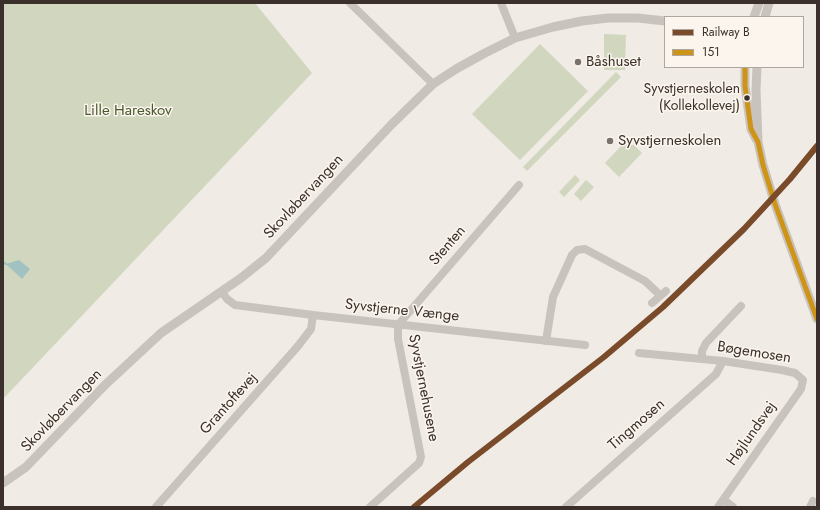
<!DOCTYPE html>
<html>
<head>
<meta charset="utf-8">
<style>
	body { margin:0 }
	#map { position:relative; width:820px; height:510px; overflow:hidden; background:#f0ebe5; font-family:Jost,sans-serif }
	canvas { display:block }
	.frame { position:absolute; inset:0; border:4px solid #3b302b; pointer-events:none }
	.legend { position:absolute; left:664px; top:16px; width:140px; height:52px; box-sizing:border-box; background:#fbf5ee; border:1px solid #aea6a0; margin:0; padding:5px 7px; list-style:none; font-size:12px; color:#3b302b }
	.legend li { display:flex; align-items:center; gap:8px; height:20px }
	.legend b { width:20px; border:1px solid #aea6a0 }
</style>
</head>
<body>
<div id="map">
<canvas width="820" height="510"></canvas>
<div class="frame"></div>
<ul class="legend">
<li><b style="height:5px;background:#7a4b2a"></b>Railway B</li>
<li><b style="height:5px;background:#ce9418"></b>151</li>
</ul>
</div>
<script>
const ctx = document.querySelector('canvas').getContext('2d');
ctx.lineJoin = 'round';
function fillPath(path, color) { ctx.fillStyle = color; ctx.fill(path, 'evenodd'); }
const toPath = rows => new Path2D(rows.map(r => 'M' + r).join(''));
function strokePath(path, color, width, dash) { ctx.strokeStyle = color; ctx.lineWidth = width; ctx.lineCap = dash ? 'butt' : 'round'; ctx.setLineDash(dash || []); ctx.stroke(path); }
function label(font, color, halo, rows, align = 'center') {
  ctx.font = font + ' Jost,sans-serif'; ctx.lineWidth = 3; ctx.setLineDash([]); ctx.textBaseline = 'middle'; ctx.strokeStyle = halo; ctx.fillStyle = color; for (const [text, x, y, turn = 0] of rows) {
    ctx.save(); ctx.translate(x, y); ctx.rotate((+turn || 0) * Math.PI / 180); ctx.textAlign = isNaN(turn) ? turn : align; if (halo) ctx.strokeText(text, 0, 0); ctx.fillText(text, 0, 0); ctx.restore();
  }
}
const green = toPath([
	[3,3,255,3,312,73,3,399],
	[604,34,626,35,625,70,604,70],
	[540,44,588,91,520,160,472,114],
	[616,72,621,77,527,171,523,167],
	[622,145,634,145,642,153,619,177,605,163],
	[575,175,580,180,564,197,559,192],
	[586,180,594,187,581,201,574,194]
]);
const water = toPath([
	[19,260,30,269,22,279,6,264]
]);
const stream = toPath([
	[3,262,6,264]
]);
const minor = toPath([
	[350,3,433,84],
	[501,3,515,38],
	[222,292,227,299,235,305,313,315,585,345],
	[652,303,666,291],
	[546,341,553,297,572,255,577,250,585,249,645,281,660,295],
	[639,353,723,361,782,370,795,373,803,380,801,389,718,507],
	[702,359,702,351,706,343,741,306],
	[724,500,733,507],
	[156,507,298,346,311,329,313,315],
	[370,507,419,463,421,457,398,339,398,325,519,185],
	[566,507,716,374,723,361],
	[810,507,813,501]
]);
const tertiary = toPath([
	[754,17,759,3],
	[765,17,769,3],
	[745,67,745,86,751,129,756,139],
	[757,67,756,90,758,142,763,165,775,204,817,319],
	[3,483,26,467,105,385,161,333,241,278,266,258,391,125,433,84,456,69,485,53,515,38,553,27,582,21,608,18,638,18,665,21]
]);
const bus1 = toPath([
	[745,67,745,86,751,129,758,142,763,165,775,204,817,319]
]);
const rail1 = toPath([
	[414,507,468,462,604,357,663,307,744,229,790,179,817,146]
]);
const markers = [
	[578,62,4,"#7a716c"],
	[747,98,3.5,"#3b302b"],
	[610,141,4,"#7a716c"]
];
const busNames = [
	["Syvstjerneskolen",740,90],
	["(Kollekollevej)",740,107]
];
const poiNames = [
	["Båshuset",586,62],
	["Syvstjerneskolen",618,141]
];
const parkNames = [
	["Lille Hareskov",128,111]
];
const streetNames = [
	["Skovløbervangen",304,197,-47],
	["Stenten",448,246,-49],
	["Syvstjerne Vænge",402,311,6],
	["Bøgemosen",754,353,9],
	["Syvstjernehusene",423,388,79],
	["Grantoftevej",229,404,-48],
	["Skovløbervangen",62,411,-46],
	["Tingmosen",637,425,-41],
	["Højlundsvej",752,434,-55]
];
fillPath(green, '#d1d6bf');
fillPath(water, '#a1c2c1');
strokePath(stream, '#a1c2c1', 2.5);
strokePath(minor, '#c9c3be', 8);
strokePath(tertiary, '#c9c3be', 9);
strokePath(bus1, '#ce9418', 5);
strokePath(rail1, '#7a4b2a', 6);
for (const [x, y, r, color] of markers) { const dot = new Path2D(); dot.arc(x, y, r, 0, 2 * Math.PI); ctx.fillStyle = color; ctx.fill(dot); strokePath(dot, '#fbf5ee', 1.5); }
label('14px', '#3b302b', '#fbf5ee', busNames, 'right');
label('15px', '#3b302b', '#fbf5ee', poiNames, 'left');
label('15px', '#4a5a2e', '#fbf5ee', parkNames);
label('15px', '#3b302b', '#fbf5ee', streetNames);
</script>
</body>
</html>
